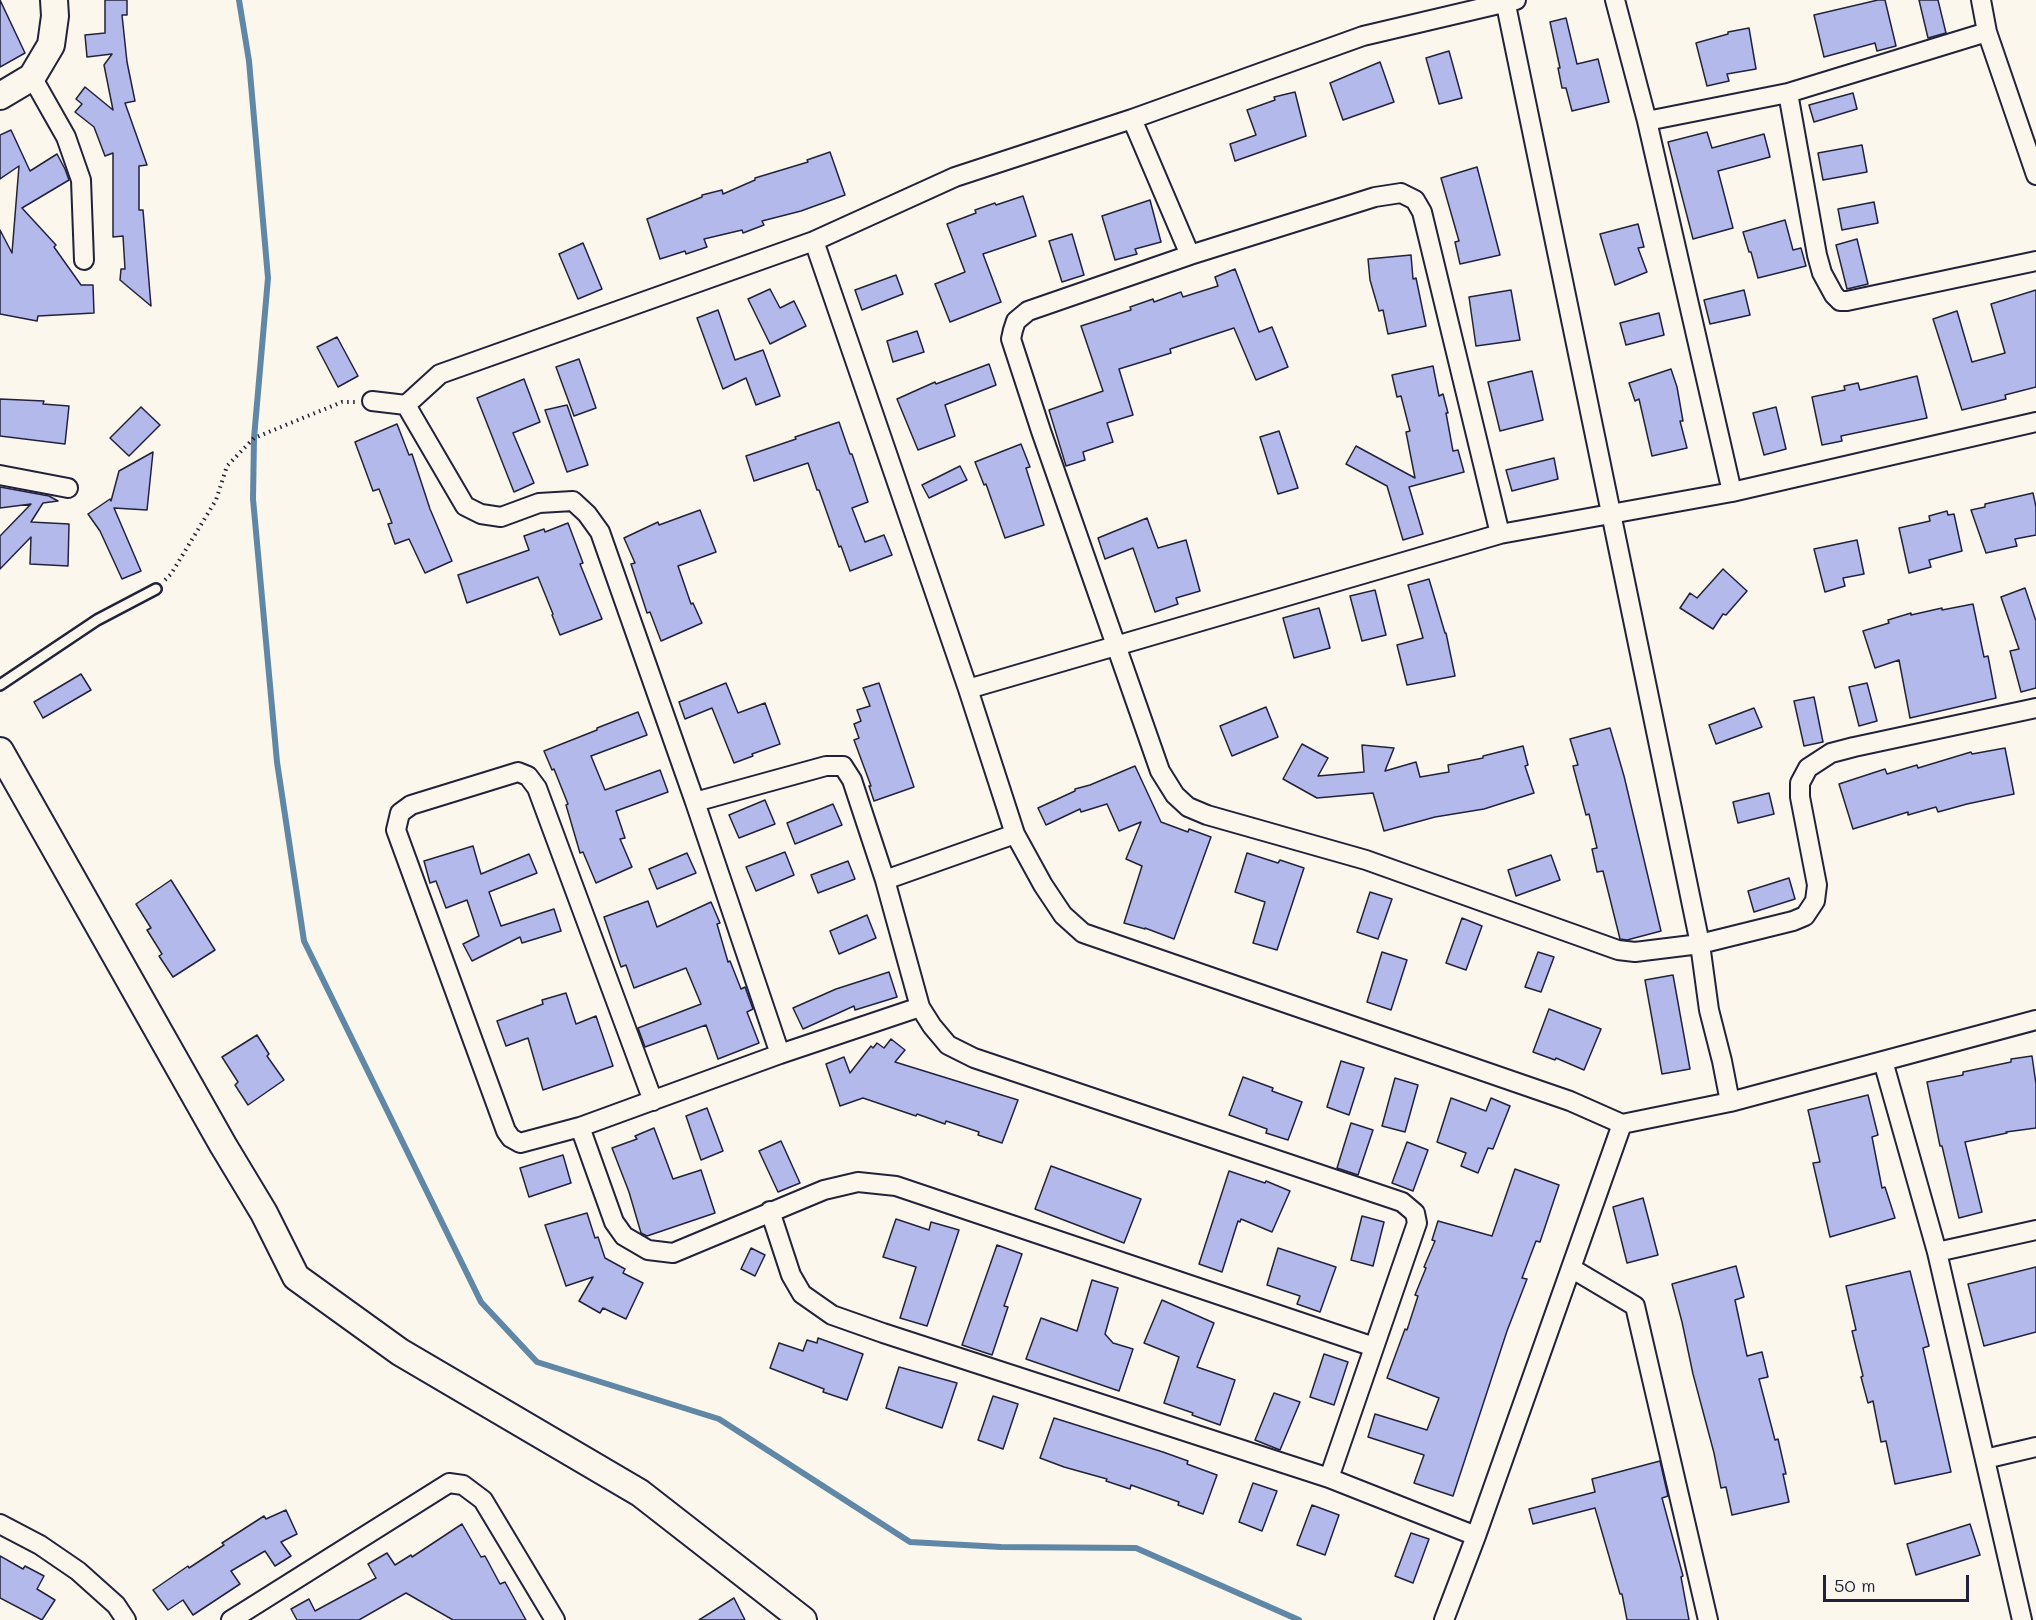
<!DOCTYPE html>
<html>
<head>
<meta charset="utf-8">
<style>
	body { margin:0 }
	#map { position:relative; width:2036px; height:1620px; overflow:hidden; background:#fbf7ec; font-family:Mali,sans-serif }
	canvas { display:block }
	.scale { position:absolute; left:1823px; top:1575px; width:146px; height:27px; box-sizing:border-box; border:3px solid #22223b; border-top:0; padding-left:8px; font-size:18px; line-height:21px; white-space:nowrap; color:#22223b; -webkit-text-stroke:4px #fbf7ec; paint-order:stroke }
</style>
</head>
<body>
<div id="map">
<canvas width="2036" height="1620"></canvas>
<div class="scale">50 m</div>
</div>
<script>
const ctx = document.querySelector('canvas').getContext('2d');
ctx.lineJoin = 'round';
const toPath = rows => new Path2D(rows.map(r => 'M' + r).join(''));
function strokePath(path, color, width, dash) { ctx.strokeStyle = color; ctx.lineWidth = width; ctx.lineCap = dash ? 'butt' : 'round'; ctx.setLineDash(dash || []); ctx.stroke(path); }
function fillPath(path, color) { ctx.fillStyle = color; ctx.fill(path, 'evenodd'); }
const stream = toPath([
	[239,0,249,61,268,278,254,438,253,499,277,762,304,941,481,1302,537,1362,719,1419,910,1542,1001,1547,1136,1548,1299,1620]
]);
const building = toPath([
	[0,0,25,53,0,67,0,0],
	[105,0,127,0,127,15,122,15,127,62,135,101,125,103,147,165,139,166,139,210,143,210,151,306,120,280,121,269,125,269,123,236,113,237,113,153,105,156,94,127,75,112,82,104,76,99,85,87,113,110,104,65,112,54,87,57,85,35,105,33,105,0],
	[1878,0,1885,0,1896,46,1877,51,1875,43,1824,57,1814,15,1878,0],
	[1919,0,1938,0,1946,33,1928,38,1919,0],
	[1566,18,1577,64,1598,59,1609,102,1572,111,1566,88,1562,88,1558,68,1560,68,1550,22,1566,18],
	[1749,28,1756,69,1727,74,1729,81,1707,86,1696,43,1728,34,1728,32,1749,28],
	[1449,51,1462,98,1439,104,1426,58,1449,51],
	[1380,62,1394,102,1343,120,1330,83,1380,62],
	[1295,92,1306,136,1235,161,1230,144,1256,135,1247,110,1275,100,1274,97,1295,92],
	[1853,93,1857,109,1814,122,1809,105,1853,93],
	[11,130,30,171,57,154,65,169,69,180,22,208,56,245,54,247,81,285,93,285,94,313,38,316,37,321,0,314,0,230,12,253,19,166,0,179,0,135,11,130],
	[1707,132,1712,148,1764,134,1770,157,1718,171,1733,228,1693,239,1668,142,1707,132],
	[1862,145,1867,172,1823,180,1818,153,1862,145],
	[830,152,845,195,801,211,762,221,764,225,743,233,742,230,704,239,707,247,686,254,685,251,660,259,647,219,702,197,702,195,722,190,723,194,755,180,755,178,808,162,807,160,830,152],
	[1477,167,1500,255,1460,264,1455,242,1459,241,1441,178,1477,167],
	[1023,196,1036,236,983,254,1001,302,950,322,935,284,965,272,947,224,976,213,975,210,995,203,996,205,1023,196],
	[1150,200,1161,242,1135,249,1137,254,1115,260,1102,216,1150,200],
	[1874,202,1878,223,1842,230,1838,209,1874,202],
	[1785,220,1793,250,1801,248,1806,266,1758,278,1751,252,1749,252,1743,232,1785,220],
	[1638,224,1644,247,1638,248,1647,272,1615,285,1600,234,1638,224],
	[1072,234,1084,275,1062,282,1049,241,1072,234],
	[1857,239,1868,284,1847,289,1836,245,1857,239],
	[583,243,602,289,578,299,559,254,583,243],
	[1411,255,1413,279,1416,278,1426,326,1388,334,1383,310,1379,311,1370,280,1368,259,1411,255],
	[1235,269,1259,332,1272,327,1288,367,1256,380,1234,328,1170,349,1171,353,1119,369,1133,415,1107,423,1113,442,1083,452,1085,460,1066,466,1049,410,1103,391,1081,326,1131,310,1130,307,1153,299,1154,302,1181,292,1183,297,1218,286,1215,277,1235,269],
	[896,275,903,294,862,310,855,290,896,275],
	[770,289,780,308,794,301,806,326,770,344,748,299,770,289],
	[1511,290,1520,340,1476,346,1469,297,1511,290],
	[1744,290,1750,315,1710,324,1704,300,1744,290],
	[2036,290,2036,387,2005,395,2006,399,1962,410,1933,319,1957,311,1972,362,2005,353,1991,304,2036,290],
	[718,310,735,360,763,350,780,396,756,405,746,378,723,389,697,318,718,310],
	[1659,313,1664,335,1626,345,1620,323,1659,313],
	[917,331,924,352,893,362,887,341,917,331],
	[337,337,358,376,338,387,317,347,337,337],
	[579,359,596,408,574,416,556,367,579,359],
	[989,364,996,385,945,405,955,436,918,450,897,399,935,382,936,384,989,364],
	[1433,366,1439,396,1443,394,1448,413,1446,413,1453,451,1458,450,1464,472,1409,487,1423,534,1403,540,1387,486,1346,464,1356,446,1415,478,1406,432,1410,431,1401,396,1397,397,1392,375,1433,366],
	[1671,369,1677,387,1683,421,1680,421,1687,448,1652,456,1639,399,1635,401,1629,383,1671,369],
	[1532,371,1543,420,1500,431,1488,382,1532,371],
	[1917,376,1927,418,1841,436,1842,441,1822,445,1812,397,1845,390,1844,386,1858,383,1860,390,1917,376],
	[524,379,540,422,513,433,534,483,514,492,477,398,524,379],
	[0,399,44,401,43,404,69,406,65,444,0,436,0,399],
	[567,405,588,465,567,472,545,410,567,405],
	[141,407,160,425,129,456,110,438,141,407],
	[1776,407,1786,449,1764,455,1753,413,1776,407],
	[839,422,850,454,852,454,868,502,852,508,865,542,884,535,892,555,850,571,841,546,839,547,819,490,817,490,808,463,754,481,746,456,796,439,795,437,839,422],
	[397,424,409,455,412,454,430,509,452,561,425,573,409,539,395,544,388,524,392,523,379,489,373,491,355,442,397,424],
	[1279,431,1298,488,1278,494,1260,437,1279,431],
	[1021,444,1030,467,1026,468,1044,525,1005,538,986,484,984,485,975,462,1021,444],
	[153,452,147,510,114,508,141,571,122,579,100,531,88,514,110,499,111,501,119,471,153,452],
	[1554,458,1558,479,1512,491,1506,470,1554,458],
	[960,466,967,480,929,498,922,485,960,466],
	[0,487,49,496,58,501,43,503,31,522,69,524,68,566,30,564,31,537,0,569,0,536,31,504,0,508,0,487],
	[2033,493,2036,507,2036,535,2015,539,2017,546,1986,553,1971,510,1985,507,1985,504,2033,493],
	[700,510,716,552,678,566,691,604,693,603,702,623,661,641,650,612,647,613,631,564,635,563,624,538,658,522,659,525,700,510],
	[1947,511,1948,515,1954,514,1962,551,1929,560,1931,567,1909,573,1899,528,1930,521,1929,516,1947,511],
	[1147,518,1158,548,1186,540,1200,591,1176,598,1178,604,1155,612,1133,548,1105,559,1098,538,1147,518],
	[568,523,583,563,580,564,602,619,560,635,552,615,553,614,538,577,467,603,458,575,529,550,524,536,544,529,545,532,568,523],
	[1857,540,1864,574,1843,578,1845,586,1825,592,1814,549,1857,540],
	[1723,569,1747,591,1726,615,1723,614,1713,629,1680,608,1690,593,1697,598,1723,569],
	[1429,579,1445,633,1446,633,1455,676,1407,685,1397,645,1423,638,1408,585,1429,579],
	[2025,588,2036,621,2036,688,2021,692,2010,651,2019,649,2001,597,2025,588],
	[1375,590,1386,635,1362,641,1350,596,1375,590],
	[1973,604,1984,657,1988,656,1996,698,1910,718,1899,660,1875,668,1863,631,1889,623,1888,620,1911,613,1911,615,1942,608,1942,610,1973,604],
	[1319,608,1330,648,1294,658,1283,618,1319,608],
	[81,674,91,690,43,718,34,702,81,674],
	[726,683,738,713,765,703,780,744,752,754,753,756,734,763,712,708,685,719,679,702,726,683],
	[879,683,914,787,874,801,869,786,871,786,854,740,859,738,854,724,861,721,857,710,870,706,863,688,879,683],
	[1867,683,1877,721,1859,726,1849,687,1867,683],
	[1814,697,1823,742,1804,746,1794,701,1814,697],
	[1266,707,1278,737,1232,756,1220,726,1266,707],
	[1754,708,1762,727,1716,744,1709,725,1754,708],
	[638,712,647,735,591,756,605,790,660,770,668,792,616,811,625,838,620,839,632,867,596,883,583,852,580,853,566,805,568,804,554,769,552,770,544,751,597,730,597,728,638,712],
	[1610,728,1624,776,1661,931,1627,940,1620,939,1603,871,1597,872,1592,849,1597,848,1589,814,1586,815,1573,766,1578,765,1570,739,1610,728],
	[1302,744,1328,758,1318,776,1364,772,1362,745,1394,748,1385,771,1416,762,1420,777,1449,772,1448,765,1483,758,1483,756,1523,746,1528,765,1525,766,1534,793,1484,809,1435,817,1384,831,1373,793,1317,798,1283,779,1302,744],
	[2005,748,2014,794,1967,804,1938,812,1936,807,1908,815,1908,812,1853,829,1839,784,1885,769,1887,774,1917,765,1918,768,1971,752,1972,754,2005,748],
	[1135,766,1161,822,1188,832,1189,829,1211,837,1174,939,1145,928,1145,929,1124,923,1142,866,1126,859,1141,822,1119,831,1107,804,1081,812,1080,809,1046,825,1038,808,1075,791,1075,789,1090,785,1135,766],
	[1769,793,1774,814,1738,823,1733,802,1769,793],
	[765,800,775,824,739,838,729,815,765,800],
	[833,804,842,825,795,844,787,823,833,804],
	[473,846,481,874,529,854,537,873,489,892,501,926,554,909,561,931,522,943,520,937,472,961,463,944,479,936,467,900,446,908,436,881,430,883,424,861,473,846],
	[785,852,794,875,756,891,746,867,785,852],
	[687,853,696,873,657,889,649,869,687,853],
	[1247,853,1278,863,1280,860,1304,868,1277,950,1253,943,1265,902,1235,892,1247,853],
	[1551,855,1560,880,1516,896,1508,870,1551,855],
	[848,861,855,879,818,893,811,875,848,861],
	[1789,878,1795,899,1754,912,1748,891,1789,878],
	[171,880,215,950,173,977,159,956,162,954,147,930,151,928,136,904,171,880],
	[1370,892,1392,899,1378,939,1357,932,1370,892],
	[648,901,657,927,711,902,720,923,717,924,728,962,730,961,741,989,745,987,753,1009,747,1012,759,1043,718,1059,706,1025,645,1047,638,1028,701,1004,686,968,634,988,626,965,621,967,604,917,648,901],
	[867,915,876,938,839,954,830,931,867,915],
	[1462,918,1482,926,1466,970,1446,963,1462,918],
	[1382,952,1407,960,1391,1010,1367,1002,1382,952],
	[1538,952,1554,957,1541,992,1525,987,1538,952],
	[889,972,897,997,855,1010,854,1006,803,1029,793,1008,836,989,889,972],
	[1673,975,1690,1069,1662,1074,1645,980,1673,975],
	[566,993,576,1024,596,1016,613,1066,543,1090,528,1038,506,1046,497,1021,543,1004,542,1000,566,993],
	[1549,1009,1601,1029,1584,1070,1556,1058,1555,1060,1533,1052,1549,1009],
	[257,1035,269,1054,267,1056,284,1080,248,1105,235,1085,238,1082,222,1057,257,1035],
	[891,1039,905,1050,895,1062,1018,1100,1002,1143,978,1135,979,1132,946,1121,945,1124,917,1114,916,1116,863,1098,840,1106,826,1064,844,1057,850,1073,871,1046,873,1048,877,1043,884,1048,891,1039],
	[2032,1056,2036,1084,2036,1128,2006,1132,2007,1133,1965,1142,1982,1212,1959,1218,1942,1146,1940,1146,1927,1082,1963,1075,1963,1072,2011,1062,2011,1059,2032,1056],
	[1341,1061,1364,1068,1349,1115,1327,1107,1341,1061],
	[1243,1077,1273,1088,1272,1091,1302,1102,1288,1140,1266,1133,1267,1129,1229,1115,1243,1077],
	[1395,1078,1418,1085,1405,1132,1382,1126,1395,1078],
	[1868,1095,1878,1135,1872,1137,1882,1188,1885,1187,1895,1218,1830,1237,1813,1163,1820,1162,1808,1110,1868,1095],
	[1451,1098,1486,1111,1491,1098,1510,1106,1493,1149,1488,1148,1478,1173,1461,1166,1466,1153,1437,1142,1451,1098],
	[707,1108,723,1151,701,1160,686,1116,707,1108],
	[1351,1123,1373,1130,1358,1175,1337,1168,1351,1123],
	[654,1128,673,1179,701,1170,715,1213,647,1236,641,1233,629,1192,612,1148,637,1139,635,1136,654,1128],
	[781,1141,800,1183,778,1192,759,1151,781,1141],
	[1407,1142,1428,1150,1413,1191,1392,1183,1407,1142],
	[563,1155,571,1183,529,1197,520,1168,563,1155],
	[1051,1166,1141,1199,1124,1243,1035,1209,1051,1166],
	[1515,1169,1559,1185,1540,1242,1536,1241,1522,1278,1527,1279,1507,1331,1453,1496,1414,1483,1424,1455,1368,1437,1375,1414,1427,1430,1439,1398,1387,1378,1405,1329,1407,1330,1418,1296,1415,1295,1426,1268,1424,1267,1435,1241,1432,1240,1438,1221,1492,1236,1515,1169],
	[1229,1171,1265,1183,1266,1181,1290,1191,1272,1232,1241,1219,1240,1222,1238,1221,1222,1272,1199,1264,1229,1171],
	[1643,1198,1658,1255,1627,1263,1613,1207,1643,1198],
	[587,1213,595,1238,598,1237,605,1258,625,1269,623,1273,643,1283,626,1319,603,1308,600,1313,579,1301,593,1277,566,1286,545,1225,587,1213],
	[1362,1216,1384,1222,1373,1266,1351,1260,1362,1216],
	[896,1219,929,1230,931,1222,959,1230,927,1326,900,1318,916,1267,883,1257,896,1219],
	[997,1245,1022,1254,1004,1306,1008,1307,992,1355,962,1345,997,1245],
	[751,1248,765,1255,755,1276,741,1269,751,1248],
	[1278,1248,1336,1267,1320,1312,1297,1304,1300,1296,1267,1285,1278,1248],
	[1736,1266,1744,1297,1735,1300,1747,1356,1762,1352,1768,1377,1759,1379,1775,1440,1778,1439,1786,1474,1783,1474,1789,1502,1732,1515,1726,1487,1721,1488,1714,1453,1693,1374,1682,1322,1672,1284,1736,1266],
	[2036,1267,2036,1332,1984,1346,1968,1284,2036,1267],
	[1910,1271,1929,1346,1923,1348,1951,1472,1895,1484,1886,1441,1881,1442,1873,1401,1868,1403,1861,1377,1863,1376,1852,1331,1856,1330,1846,1286,1910,1271],
	[1092,1280,1118,1288,1105,1334,1113,1343,1133,1349,1119,1391,1026,1359,1041,1318,1077,1331,1092,1280],
	[1162,1300,1214,1323,1197,1367,1235,1380,1220,1425,1192,1415,1193,1413,1164,1403,1179,1357,1144,1343,1162,1300],
	[818,1338,863,1354,847,1400,823,1392,824,1389,770,1368,779,1343,803,1351,807,1340,817,1343,818,1338],
	[1324,1354,1348,1362,1334,1405,1310,1397,1324,1354],
	[899,1367,957,1383,942,1428,886,1408,899,1367],
	[1274,1393,1300,1402,1280,1450,1255,1440,1274,1393],
	[993,1396,1018,1404,1003,1449,978,1440,993,1396],
	[1054,1418,1163,1452,1188,1461,1187,1464,1217,1475,1203,1514,1178,1505,1179,1502,1131,1485,1130,1489,1106,1481,1107,1479,1064,1467,1040,1458,1054,1418],
	[1660,1461,1668,1496,1662,1498,1683,1576,1681,1577,1689,1620,1627,1620,1622,1594,1620,1594,1595,1508,1533,1524,1529,1509,1595,1492,1592,1479,1660,1461],
	[1253,1483,1277,1491,1262,1531,1239,1522,1253,1483],
	[1312,1505,1339,1515,1325,1555,1297,1545,1312,1505],
	[286,1510,297,1534,281,1542,291,1556,275,1566,265,1551,231,1571,240,1584,193,1615,183,1600,168,1610,153,1590,188,1566,189,1568,224,1545,222,1543,264,1516,266,1519,286,1510],
	[462,1524,481,1557,485,1556,500,1584,505,1582,526,1620,453,1620,406,1593,359,1620,297,1620,291,1609,309,1599,315,1611,376,1578,368,1564,387,1553,395,1565,411,1555,412,1557,462,1524],
	[1970,1524,1980,1555,1916,1575,1907,1544,1970,1524],
	[1411,1533,1429,1539,1413,1583,1395,1576,1411,1533],
	[0,1556,23,1569,25,1566,44,1576,37,1589,55,1600,42,1620,0,1598,0,1556],
	[734,1598,745,1620,699,1620,734,1598]
]);
const path = toPath([
	[165,580,171,574,216,500,227,466,254,438,342,402,355,402]
]);
const lane = toPath([
	[0,685,97,620,156,589]
]);
const street = toPath([
	[1505,0,1700,944,1709,1010,1722,1061,1730,1102],
	[1615,0,1647,121,1732,492],
	[1981,0,1987,32,2036,175],
	[32,77,66,137,81,180,84,260],
	[1788,93,1817,255,1822,273,1834,295,1840,301,1847,301,2036,261],
	[1132,119,1190,255],
	[1647,121,1788,93,1987,32],
	[814,241,968,689,1015,834,1043,885,1063,915,1083,933,1570,1101,1622,1124],
	[372,401,406,405,440,374,814,241,955,177,1132,119,1363,36,1516,0],
	[406,405,465,506,481,514,501,517,539,503,573,501,587,514,600,532,695,802,826,766,843,766,852,780,885,880,920,1007,932,1026,948,1045,974,1058,1402,1202,1415,1213,1417,1223,1329,1478],
	[0,475,68,488],
	[1500,534,1422,212,1415,200,1401,193,1375,197,1190,255,1028,311,1016,321,1013,330,1011,339,1041,431,1160,771,1175,795,1188,807,1207,815,1366,860,1618,950,1635,952,1700,944,1793,921,1805,916,1815,901,1817,885,1800,797,1800,783,1808,768,1831,753,1854,747,2036,708],
	[968,689,1500,534,1732,492,2036,422],
	[695,802,780,1054],
	[885,880,1015,834],
	[1883,1061,1937,1252,2022,1620],
	[653,1101,537,788,528,776,518,772,411,805,400,813,396,830,506,1131,511,1138,520,1143,580,1127,780,1054,920,1007],
	[580,1127,614,1222,624,1236,648,1250,673,1253,824,1190,858,1182,896,1186,1374,1347],
	[770,1211,791,1275,802,1294,832,1315,883,1333,1329,1478,1476,1536],
	[1937,1252,2036,1230],
	[1571,1268,1635,1306,1708,1620],
	[1985,1459,2036,1447],
	[0,1524,40,1545,78,1571,116,1605,126,1620],
	[231,1620,449,1483,463,1485,483,1500,555,1620],
	[1444,1620,1476,1536,1622,1124,1730,1102,2036,1020]
]);
const secondary = toPath([
	[0,96,32,77,51,45,55,16,54,0],
	[0,751,223,1145,264,1213,296,1277,400,1352,640,1493,803,1620]
]);
strokePath(stream, '#6087a5', 6);
fillPath(building, '#b3baeb');
strokePath(building, '#22223b', 1.5);
strokePath(lane, '#22223b', 14);
strokePath(street, '#22223b', 22);
strokePath(secondary, '#22223b', 30);
strokePath(path, '#22223b', 4, [1.5, 4.5]);
strokePath(lane, '#fbf7ec', 9);
strokePath(street, '#fbf7ec', 18);
strokePath(secondary, '#fbf7ec', 26);
</script>
</body>
</html>
